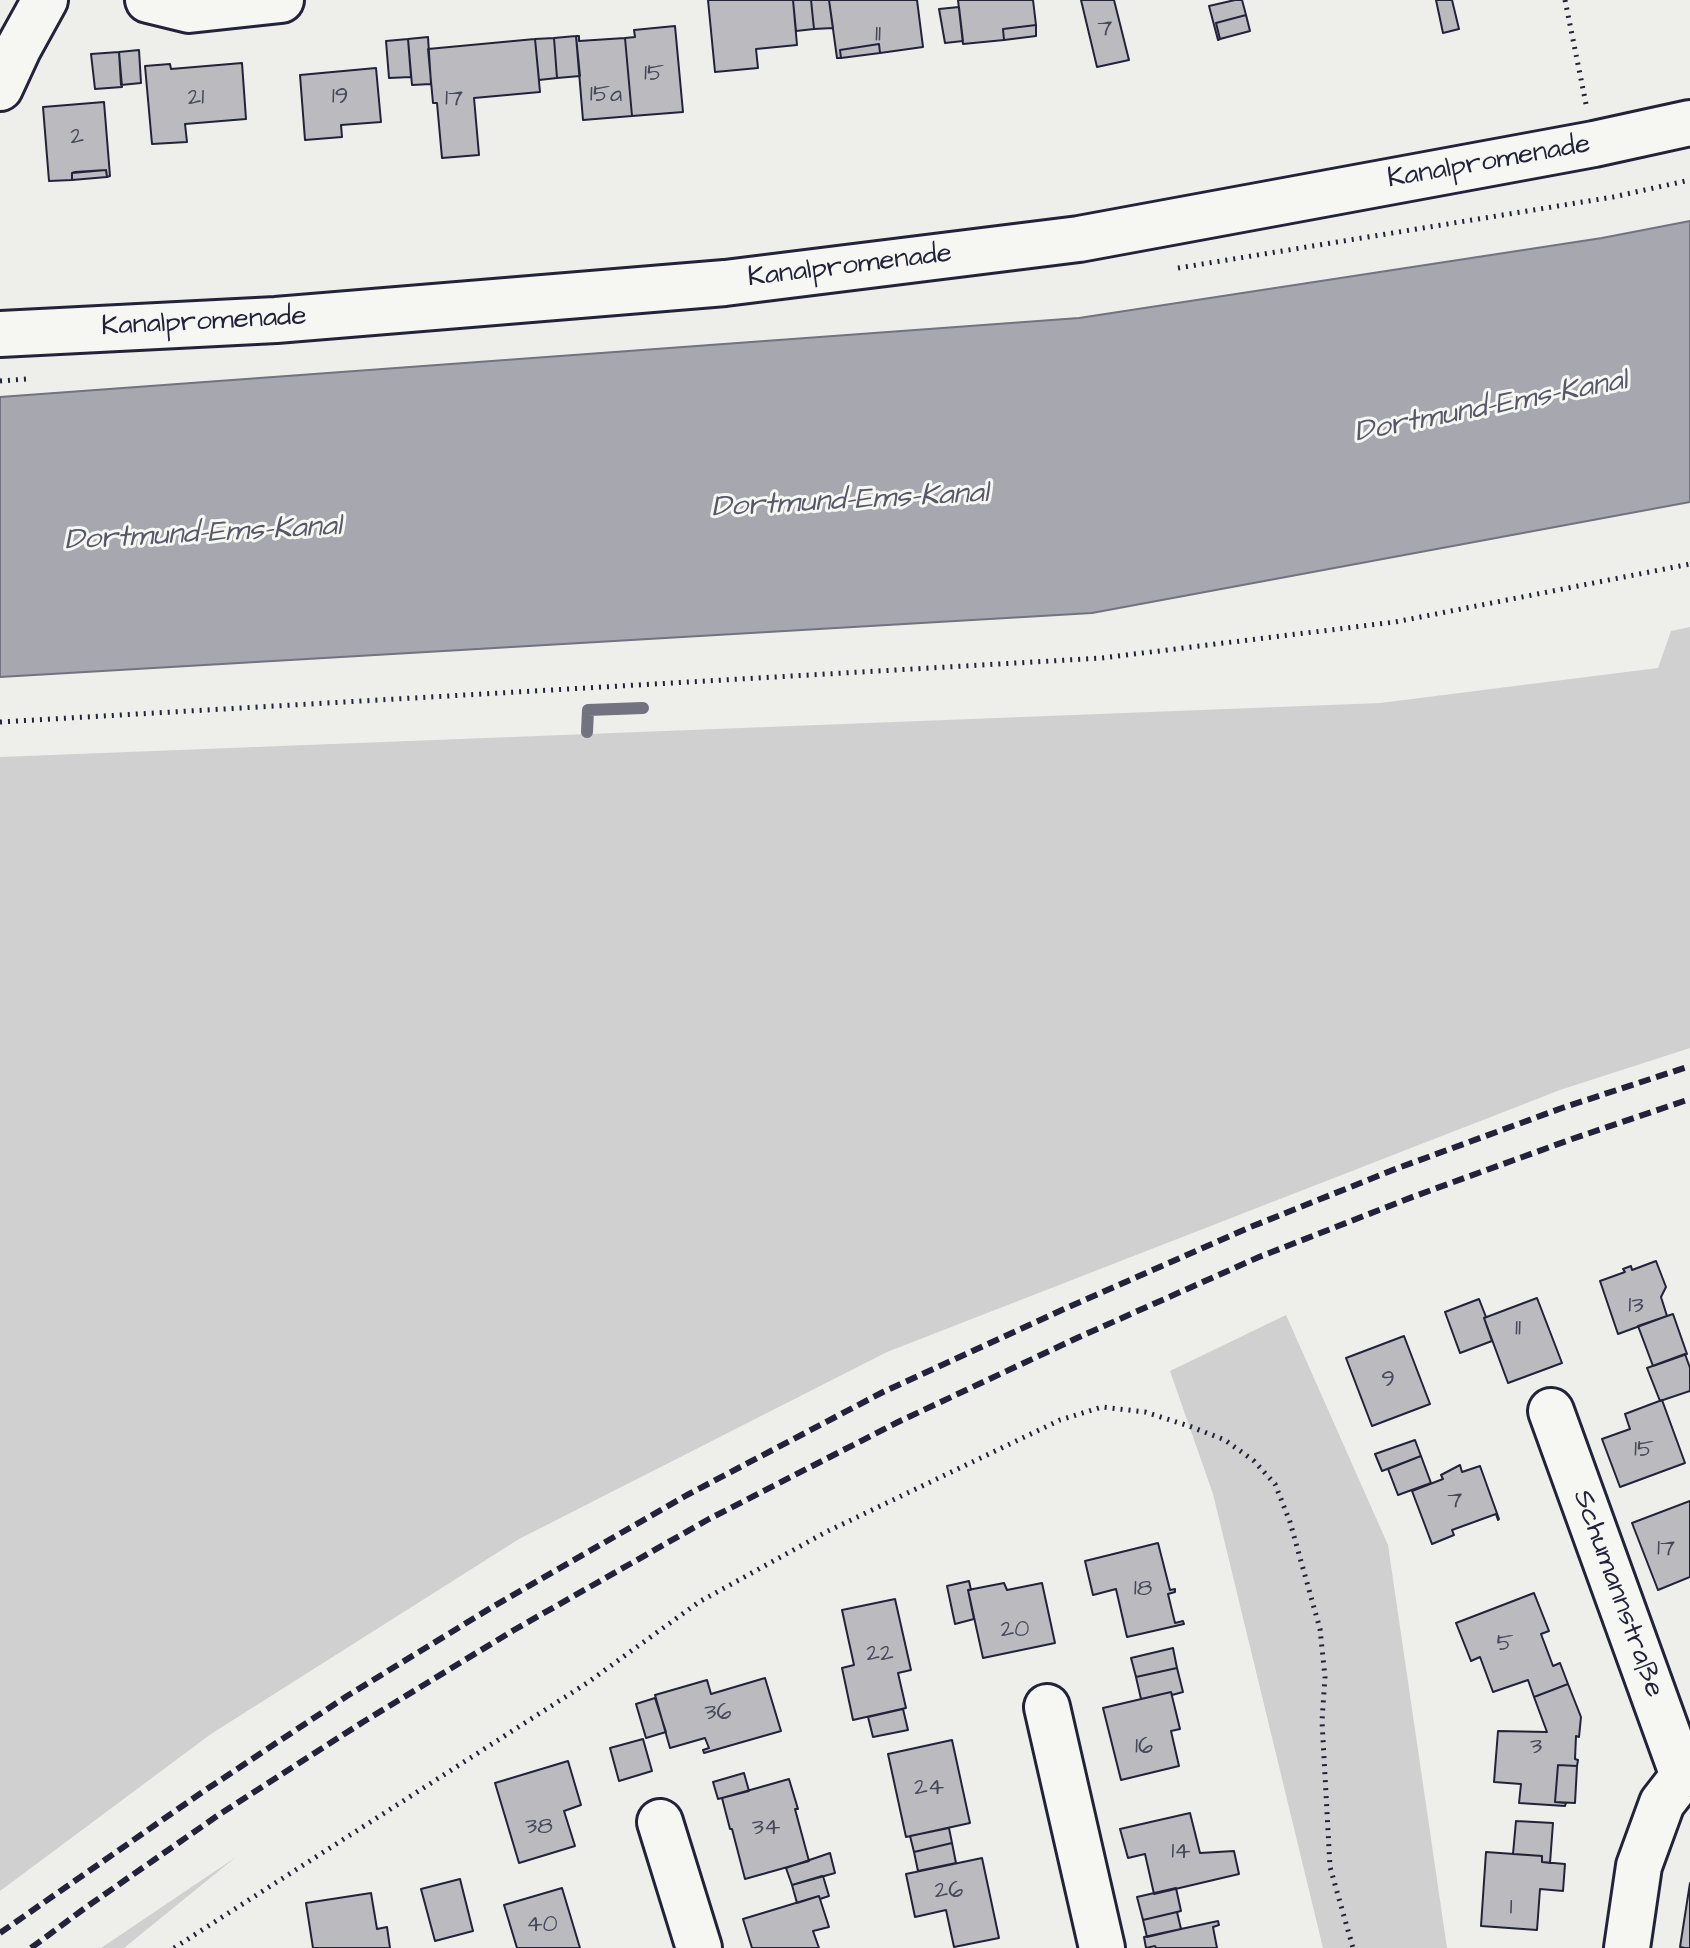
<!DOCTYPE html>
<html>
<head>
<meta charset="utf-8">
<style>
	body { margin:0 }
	canvas { display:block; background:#eeeeeb }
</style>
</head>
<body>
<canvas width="1690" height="1948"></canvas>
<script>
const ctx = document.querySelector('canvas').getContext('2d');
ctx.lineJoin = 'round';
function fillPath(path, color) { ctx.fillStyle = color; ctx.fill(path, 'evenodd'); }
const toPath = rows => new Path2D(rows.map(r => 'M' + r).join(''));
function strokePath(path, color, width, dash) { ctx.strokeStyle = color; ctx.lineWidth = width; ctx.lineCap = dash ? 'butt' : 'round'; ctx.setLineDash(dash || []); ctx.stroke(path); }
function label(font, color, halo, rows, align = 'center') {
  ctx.font = font + ' "Architects Daughter",sans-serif'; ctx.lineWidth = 6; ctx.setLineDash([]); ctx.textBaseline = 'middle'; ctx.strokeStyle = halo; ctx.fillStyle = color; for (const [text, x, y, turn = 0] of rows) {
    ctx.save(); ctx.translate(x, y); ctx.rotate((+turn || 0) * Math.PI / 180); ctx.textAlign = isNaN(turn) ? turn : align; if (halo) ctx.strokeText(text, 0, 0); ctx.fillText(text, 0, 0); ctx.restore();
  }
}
const green = toPath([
	[1690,627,1690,1048,1560,1090,887,1352,519,1539,211,1734,0,1891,0,757,1380,703,1658,668,1671,631],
	[1286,1315,1388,1545,1447,1948,1323,1948,1213,1494,1170,1371],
	[236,1857,124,1948,101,1948]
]);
const water = toPath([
	[1690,221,1690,502,1092,613,0,677,0,397,1079,318,1602,238,1690,221]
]);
const stream = toPath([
	[587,732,588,710,643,708]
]);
const building = toPath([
	[708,0,793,0,797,45,756,49,758,68,715,72,708,0],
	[793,0,811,0,814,29,796,31,793,0],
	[811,0,829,0,833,28,814,29,811,0],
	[829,0,917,0,923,47,880,53,879,44,840,50,841,58,837,58,829,0],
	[958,0,1033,0,1036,25,1003,29,1004,40,963,44,958,0],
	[1081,0,1114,0,1129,60,1097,67,1081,0],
	[1235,0,1242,0,1246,15,1216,23,1220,39,1218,40,1209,6,1235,0],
	[1436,0,1452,0,1459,29,1443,33,1436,0],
	[959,7,963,41,945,43,939,9,959,7],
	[1246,15,1250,31,1220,39,1216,23,1246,15],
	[1036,25,1036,36,1004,40,1003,29,1036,25],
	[675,26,683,112,632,116,625,38,635,37,634,30,675,26],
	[576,36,580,76,557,78,554,38,576,36],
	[576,36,579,36,579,41,625,38,632,116,583,120,576,36],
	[428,37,431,84,412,85,408,39,428,37],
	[554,38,557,78,539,80,535,39,554,38],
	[408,39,411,77,389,78,386,41,408,39],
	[535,39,540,92,474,98,479,155,442,158,437,103,433,103,428,49,535,39],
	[879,44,880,53,841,58,840,50,879,44],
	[139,50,141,83,121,85,119,52,139,50],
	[119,52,122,87,95,89,91,54,119,52],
	[242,63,246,119,185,124,187,142,152,144,145,66,170,64,171,69,242,63],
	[376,68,381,122,341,125,342,137,305,140,300,75,376,68],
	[104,102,110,176,107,177,106,170,75,172,72,173,72,180,49,181,43,107,104,102],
	[106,170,107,177,72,180,72,173,106,170],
	[1656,1261,1666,1287,1661,1297,1667,1316,1618,1334,1600,1281,1625,1272,1623,1269,1631,1266,1632,1270,1656,1261],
	[1537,1298,1562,1363,1508,1383,1484,1318,1537,1298],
	[1479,1299,1486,1317,1484,1318,1492,1341,1460,1353,1445,1312,1479,1299],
	[1673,1314,1687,1354,1653,1366,1638,1326,1673,1314],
	[1404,1336,1430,1404,1372,1426,1346,1358,1404,1336],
	[1685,1354,1690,1368,1690,1391,1660,1401,1647,1368,1685,1354],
	[1662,1400,1685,1463,1620,1487,1602,1439,1630,1429,1625,1414,1662,1400],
	[1415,1440,1421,1456,1382,1471,1375,1454,1415,1440],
	[1421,1456,1431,1483,1398,1495,1388,1469,1421,1456],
	[1460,1465,1462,1472,1480,1466,1499,1519,1498,1520,1496,1514,1452,1530,1454,1535,1432,1544,1412,1491,1443,1479,1441,1475,1460,1465],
	[1690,1501,1690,1577,1658,1590,1632,1523,1690,1501],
	[1158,1543,1170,1590,1175,1589,1175,1592,1168,1594,1175,1623,1183,1621,1184,1624,1127,1637,1116,1589,1093,1595,1085,1561,1158,1543],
	[969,1581,971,1590,968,1590,974,1619,955,1624,947,1586,969,1581],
	[1004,1583,1007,1590,1042,1583,1055,1643,983,1658,968,1590,1004,1583],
	[1534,1593,1549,1631,1541,1634,1553,1666,1560,1663,1568,1684,1534,1697,1528,1680,1493,1692,1480,1657,1471,1661,1456,1623,1534,1593],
	[895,1599,911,1670,898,1673,906,1708,853,1720,842,1668,854,1665,842,1610,895,1599],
	[1173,1648,1177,1668,1136,1677,1131,1658,1173,1648],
	[1177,1668,1183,1692,1172,1695,1171,1692,1141,1699,1136,1677,1177,1668],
	[765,1678,781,1731,704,1753,703,1750,709,1748,705,1738,670,1748,655,1695,707,1680,711,1694,765,1678],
	[1568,1684,1581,1717,1579,1737,1576,1736,1575,1759,1578,1760,1577,1766,1558,1765,1555,1802,1566,1803,1565,1806,1519,1803,1521,1784,1494,1782,1498,1731,1547,1732,1534,1697,1568,1684],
	[1171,1692,1180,1729,1171,1731,1179,1766,1121,1780,1103,1708,1171,1692],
	[655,1698,666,1732,646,1738,636,1704,655,1698],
	[903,1709,908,1730,873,1737,868,1717,903,1709],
	[643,1739,652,1771,619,1781,610,1748,643,1739],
	[952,1740,970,1823,906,1837,888,1754,952,1740],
	[568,1761,581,1805,564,1811,575,1846,519,1863,495,1783,568,1761],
	[1558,1765,1577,1766,1575,1803,1555,1802,1558,1765],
	[744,1773,749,1791,718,1799,713,1782,744,1773],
	[789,1779,798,1809,795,1809,809,1861,745,1879,732,1829,730,1829,722,1798,789,1779],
	[1190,1813,1200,1853,1234,1851,1239,1874,1154,1894,1145,1854,1128,1858,1120,1829,1190,1813],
	[1516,1821,1553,1823,1550,1863,1542,1862,1542,1856,1513,1854,1516,1821],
	[949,1828,952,1843,914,1852,910,1836,949,1828],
	[952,1843,956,1863,918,1871,914,1852,952,1843],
	[1486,1852,1542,1856,1542,1862,1565,1864,1563,1891,1540,1889,1537,1930,1481,1926,1486,1852],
	[830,1853,835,1873,792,1885,786,1868,830,1853],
	[982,1858,999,1938,954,1947,946,1910,915,1917,906,1874,982,1858],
	[822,1876,823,1876,829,1896,820,1899,819,1896,797,1903,792,1885,822,1876],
	[460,1879,473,1931,435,1941,421,1889,460,1879],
	[1690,1883,1690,1948,1685,1948,1680,1947,1690,1883],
	[562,1888,580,1948,517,1948,504,1905,562,1888],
	[1176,1888,1181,1911,1143,1920,1137,1897,1176,1888],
	[371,1893,377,1929,387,1927,390,1948,313,1948,306,1903,371,1893],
	[819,1896,829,1927,813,1931,819,1948,752,1948,743,1919,819,1896],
	[1177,1912,1181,1929,1147,1937,1143,1920,1177,1912],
	[1218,1921,1219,1925,1213,1927,1217,1948,1156,1948,1155,1946,1146,1948,1144,1937,1218,1921]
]);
const path = toPath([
	[1565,0,1586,104],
	[1178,268,1613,197,1690,180],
	[0,381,26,379],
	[0,722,1102,658,1395,622,1690,564],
	[174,1948,587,1683,699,1602,826,1532,1060,1420,1102,1407,1145,1412,1189,1426,1225,1440,1254,1461,1275,1484,1290,1522,1320,1629,1325,1677,1322,1721,1330,1867,1353,1948]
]);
const street = toPath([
	[148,0,189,10,281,0],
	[0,88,18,49,45,0],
	[0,334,276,320,725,283,1079,239,1594,144,1690,123],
	[1551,1411,1683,1776],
	[1047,1707,1102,1948],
	[660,1822,699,1948],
	[1627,1948,1639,1866,1662,1803,1683,1776,1690,1771]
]);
const rail = toPath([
	[0,1933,201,1793,347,1696,494,1606,687,1495,883,1392,1064,1309,1248,1228,1398,1168,1562,1108,1690,1066],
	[31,1948,85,1908,217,1816,363,1722,514,1630,709,1519,898,1422,1077,1338,1259,1257,1415,1196,1572,1139,1690,1099]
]);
const numberNames = [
	["7",1105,30],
	["11",878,36],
	["15",654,75],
	["15a",606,96],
	["19",340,98],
	["21",196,99],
	["17",454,100],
	["2",77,138],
	["13",1636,1307],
	["11",1518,1330],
	["9",1388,1381],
	["15",1644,1451],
	["7",1455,1502],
	["17",1666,1550],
	["18",1143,1590],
	["20",1015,1631],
	["5",1505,1645],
	["22",880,1655],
	["36",718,1714],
	["16",1144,1748],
	["3",1536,1748],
	["24",929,1789],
	["38",539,1828],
	["34",766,1829],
	["14",1181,1853],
	["26",949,1892],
	["1",1511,1909],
	["40",542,1926]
];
const streetNames = [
	["Kanalpromenade",1489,163,-10],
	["Kanalpromenade",850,267,-7],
	["Kanalpromenade",204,323,-3],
	["Schumannstraße",1617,1594,70]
];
const waterNames = [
	["Dortmund-Ems-Kanal",1491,408,-11],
	["Dortmund-Ems-Kanal",850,502,-3],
	["Dortmund-Ems-Kanal",203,535,-3]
];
fillPath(green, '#d0d0d1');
fillPath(water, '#a7a7af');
strokePath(water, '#727281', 2);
strokePath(stream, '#727281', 12);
fillPath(building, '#bbbbbf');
strokePath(building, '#22223b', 2);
strokePath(street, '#22223b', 50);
strokePath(path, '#22223b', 5, [2, 6]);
strokePath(street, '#f6f6f2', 44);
strokePath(rail, '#22223b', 6, [12, 6]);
label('24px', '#48485c', null, numberNames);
label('28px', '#22223b', '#f6f6f2', streetNames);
label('italic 30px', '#575769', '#f6f6f2', waterNames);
</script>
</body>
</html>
